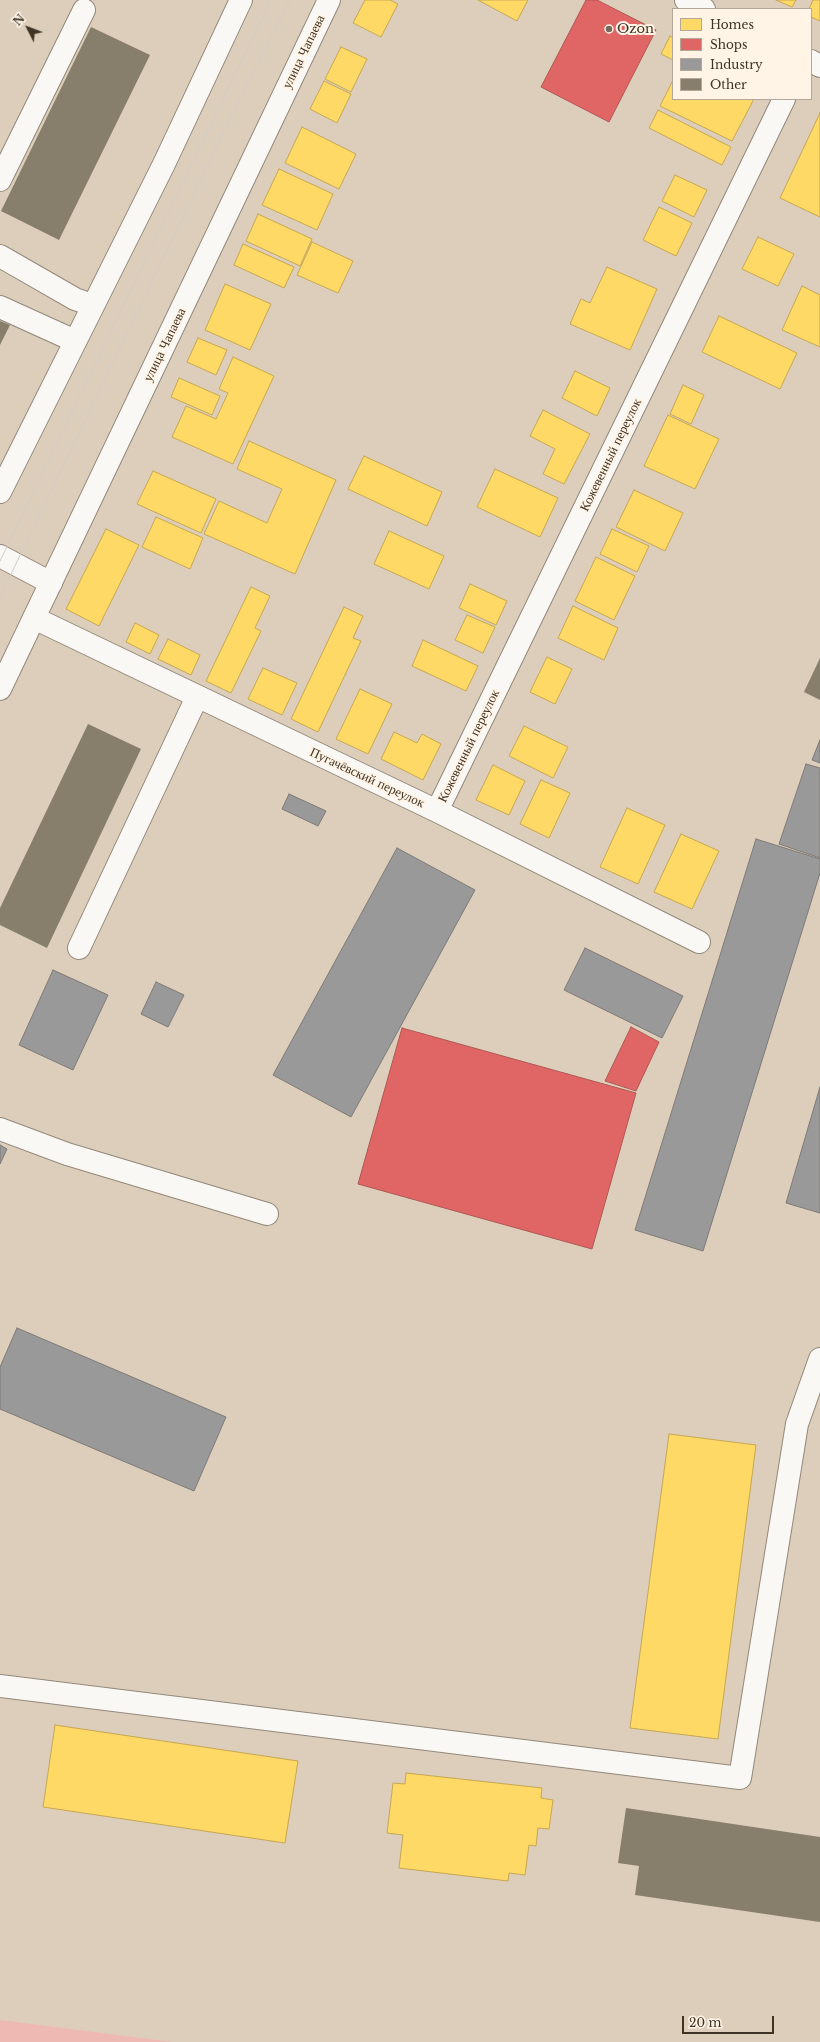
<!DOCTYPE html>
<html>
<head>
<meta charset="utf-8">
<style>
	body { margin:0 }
	#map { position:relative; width:820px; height:2042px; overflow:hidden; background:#ddcebb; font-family:"Libre Baskerville",serif }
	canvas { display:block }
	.legend { position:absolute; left:672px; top:8px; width:140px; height:92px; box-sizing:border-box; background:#fff4e6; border:1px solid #b2a799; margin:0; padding:5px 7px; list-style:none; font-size:12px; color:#3e3325 }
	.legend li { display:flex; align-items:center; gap:8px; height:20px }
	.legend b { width:20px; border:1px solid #b2a799 }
	.north { position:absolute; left:8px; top:8px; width:40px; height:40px; -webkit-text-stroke:3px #fff4e6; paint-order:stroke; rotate:312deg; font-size:11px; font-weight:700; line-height:16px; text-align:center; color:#3e3325 }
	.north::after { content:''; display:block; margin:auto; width:14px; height:18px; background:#3e3325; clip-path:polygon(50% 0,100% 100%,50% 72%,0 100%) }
	.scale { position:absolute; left:682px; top:2016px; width:92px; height:18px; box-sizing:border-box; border:2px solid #3e3325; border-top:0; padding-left:5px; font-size:12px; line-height:14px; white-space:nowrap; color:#3e3325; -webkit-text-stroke:3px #fff4e6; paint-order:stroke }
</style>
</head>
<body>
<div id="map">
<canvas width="820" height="2042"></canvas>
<ul class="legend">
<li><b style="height:11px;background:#ffd966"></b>Homes</li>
<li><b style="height:11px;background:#e06666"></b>Shops</li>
<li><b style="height:11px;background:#999"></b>Industry</li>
<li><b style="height:11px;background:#877e6b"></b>Other</li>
</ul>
<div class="north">N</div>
<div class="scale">20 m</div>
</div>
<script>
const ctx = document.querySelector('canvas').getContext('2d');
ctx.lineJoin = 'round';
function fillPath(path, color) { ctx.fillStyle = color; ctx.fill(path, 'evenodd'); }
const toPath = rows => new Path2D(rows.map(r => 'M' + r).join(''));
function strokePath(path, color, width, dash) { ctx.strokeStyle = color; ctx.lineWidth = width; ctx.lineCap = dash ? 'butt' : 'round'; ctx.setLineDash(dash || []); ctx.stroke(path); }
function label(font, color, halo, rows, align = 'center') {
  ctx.font = font + ' "Libre Baskerville",serif'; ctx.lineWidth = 4; ctx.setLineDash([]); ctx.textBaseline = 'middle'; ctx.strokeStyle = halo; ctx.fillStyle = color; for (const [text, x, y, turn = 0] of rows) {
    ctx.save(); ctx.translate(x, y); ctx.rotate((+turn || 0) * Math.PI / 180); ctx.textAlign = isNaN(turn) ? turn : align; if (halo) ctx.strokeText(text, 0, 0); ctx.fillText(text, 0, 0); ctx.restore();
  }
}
const green = toPath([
	[0,2020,173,2042,0,2042]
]);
const homes = toPath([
	[365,0,390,0,398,4,381,37,353,23,365,0],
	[478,0,528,0,517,21,478,0],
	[776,0,796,0,792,7,776,0],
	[813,0,820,0,820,21,811,17,811,9,809,9,813,0],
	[670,36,673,38,673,60,661,54,670,36],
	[341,47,367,59,351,92,325,79,341,47],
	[673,80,673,99,754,99,732,141,660,106,673,80],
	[324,81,351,94,337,123,310,109,324,81],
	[658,110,731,147,722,165,649,128,658,110],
	[820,113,820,217,780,198,820,113],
	[302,127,356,154,339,189,285,163,302,127],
	[279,169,333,194,317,230,262,205,279,169],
	[675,175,707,190,694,217,662,201,675,175],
	[659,207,692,223,676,256,643,240,659,207],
	[258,214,312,239,300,266,246,241,258,214],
	[758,237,794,254,778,286,742,269,758,237],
	[312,242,353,261,338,293,297,275,312,242],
	[243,244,294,267,284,288,234,265,243,244],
	[607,267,657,289,630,350,570,324,581,299,590,303,607,267],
	[225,284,271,304,250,350,205,330,225,284],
	[802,286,820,295,820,347,782,330,802,286],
	[719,316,797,353,780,389,702,352,719,316],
	[198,338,227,350,216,375,187,362,198,338],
	[233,357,274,376,233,464,172,437,186,406,216,419,228,393,219,389,233,357],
	[575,371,610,388,597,416,562,398,575,371],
	[179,378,220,396,212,415,171,397,179,378],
	[683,385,704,395,691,424,670,414,683,385],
	[543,410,590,434,564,484,543,474,555,449,530,436,543,410],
	[668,415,719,439,695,489,644,466,668,415],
	[249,441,336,480,295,574,204,534,219,501,267,523,282,489,237,469,249,441],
	[364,456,442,492,427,526,348,489,364,456],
	[495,469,558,498,540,537,477,507,495,469],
	[153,471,216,499,201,533,137,504,153,471],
	[634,490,683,513,665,551,616,527,634,490],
	[156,517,203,538,190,569,142,547,156,517],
	[106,529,139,545,99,626,66,609,106,529],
	[612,529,649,546,637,572,600,554,612,529],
	[389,531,444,556,429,589,374,564,389,531],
	[596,557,635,576,614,620,575,601,596,557],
	[470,584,507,601,496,625,459,608,470,584],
	[251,587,270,596,255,628,261,631,231,693,206,681,251,587],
	[573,606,618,628,604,660,558,638,573,606],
	[344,607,363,616,353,638,361,641,318,732,291,719,344,607],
	[467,615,495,627,483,653,455,640,467,615],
	[135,623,159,635,150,654,126,642,135,623],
	[168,639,200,655,191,675,158,659,168,639],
	[423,640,478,666,466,691,412,666,423,640],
	[547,657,572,669,555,704,530,692,547,657],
	[263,668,297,683,282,715,248,699,263,668],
	[360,689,392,704,368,754,336,739,360,689],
	[524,726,568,747,553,778,509,756,524,726],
	[394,732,417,743,422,734,441,744,423,780,381,759,394,732],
	[493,765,525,781,509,815,476,800,493,765],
	[541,780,570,793,549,838,520,824,541,780],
	[627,808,665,825,638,884,600,867,627,808],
	[681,834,719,851,692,909,654,892,681,834],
	[669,1434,756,1445,718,1739,630,1728,669,1434],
	[55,1725,298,1761,285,1843,43,1807,55,1725],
	[406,1773,542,1788,541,1798,553,1800,549,1829,538,1828,536,1846,529,1845,525,1875,509,1873,508,1881,399,1868,403,1835,387,1833,393,1783,405,1784,406,1773]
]);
const shops = toPath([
	[586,0,597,0,656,30,609,122,541,87,586,0],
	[631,1027,659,1042,636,1091,605,1081,631,1027],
	[402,1028,636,1093,592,1249,358,1184,402,1028]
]);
const industry = toPath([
	[820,740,820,763,812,760,820,740],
	[806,764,820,768,820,858,779,844,806,764],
	[289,794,326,811,318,826,282,809,289,794],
	[756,839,820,859,820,873,703,1251,635,1230,756,839],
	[397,848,475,890,351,1117,273,1075,397,848],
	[585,948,683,996,662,1038,564,990,585,948],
	[53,970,108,995,73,1070,19,1045,53,970],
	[156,982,184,995,168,1027,141,1014,156,982],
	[820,1087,820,1213,786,1203,820,1087],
	[0,1145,7,1149,0,1164,0,1145],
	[17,1328,226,1417,194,1491,0,1409,0,1367,17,1328]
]);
const building = toPath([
	[91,27,150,55,59,240,1,211],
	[0,321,10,325,0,345],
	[820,658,820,700,804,692],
	[88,724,141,749,47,948,0,925,0,908],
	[626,1808,820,1837,820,1922,635,1895,639,1866,618,1863]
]);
const minor = toPath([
	[0,180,84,10],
	[0,256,75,299,92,305],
	[0,307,75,341],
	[0,556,51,583],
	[34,618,437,811,699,942],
	[437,811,784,99],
	[79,948,197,697],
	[0,1129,67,1154,267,1214],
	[0,1686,740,1778,797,1424,820,1359]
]);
const major = toPath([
	[686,0,704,9],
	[811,61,820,66],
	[0,492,164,164,241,0],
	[0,689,329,0]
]);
const tram = toPath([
	[0,561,271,0],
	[0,597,235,109,290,0]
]);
const markers = [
	[609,29,4,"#76695a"]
];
const poiNames = [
	["Ozon",617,29]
];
const streetNames = [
	["улица Чапаева",304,52,-64],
	["улица Чапаева",165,345,-64],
	["Кожевенный переулок",611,455,-64],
	["Кожевенный переулок",469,746,-64],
	["Пугачёвский переулок",367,778,25]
];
fillPath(green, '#eeb9b3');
fillPath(homes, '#ffd966');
strokePath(homes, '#c5a752', 1);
fillPath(shops, '#e06666');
strokePath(shops, '#af5752', 1);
fillPath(industry, '#999');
strokePath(industry, '#7e7a76', 1);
fillPath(building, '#877e6b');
strokePath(minor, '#93887a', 24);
strokePath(major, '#93887a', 24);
strokePath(minor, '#faf8f5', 22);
strokePath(major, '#faf8f5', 22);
strokePath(tram, '#d1ccc7', 1);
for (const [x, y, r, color] of markers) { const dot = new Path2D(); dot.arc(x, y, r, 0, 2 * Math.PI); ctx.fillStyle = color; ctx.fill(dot); strokePath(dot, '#fff4e6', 1.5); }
label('13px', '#3e3325', '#fff4e6', poiNames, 'left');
label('13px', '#3e3325', '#fff4e6', streetNames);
</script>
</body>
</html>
